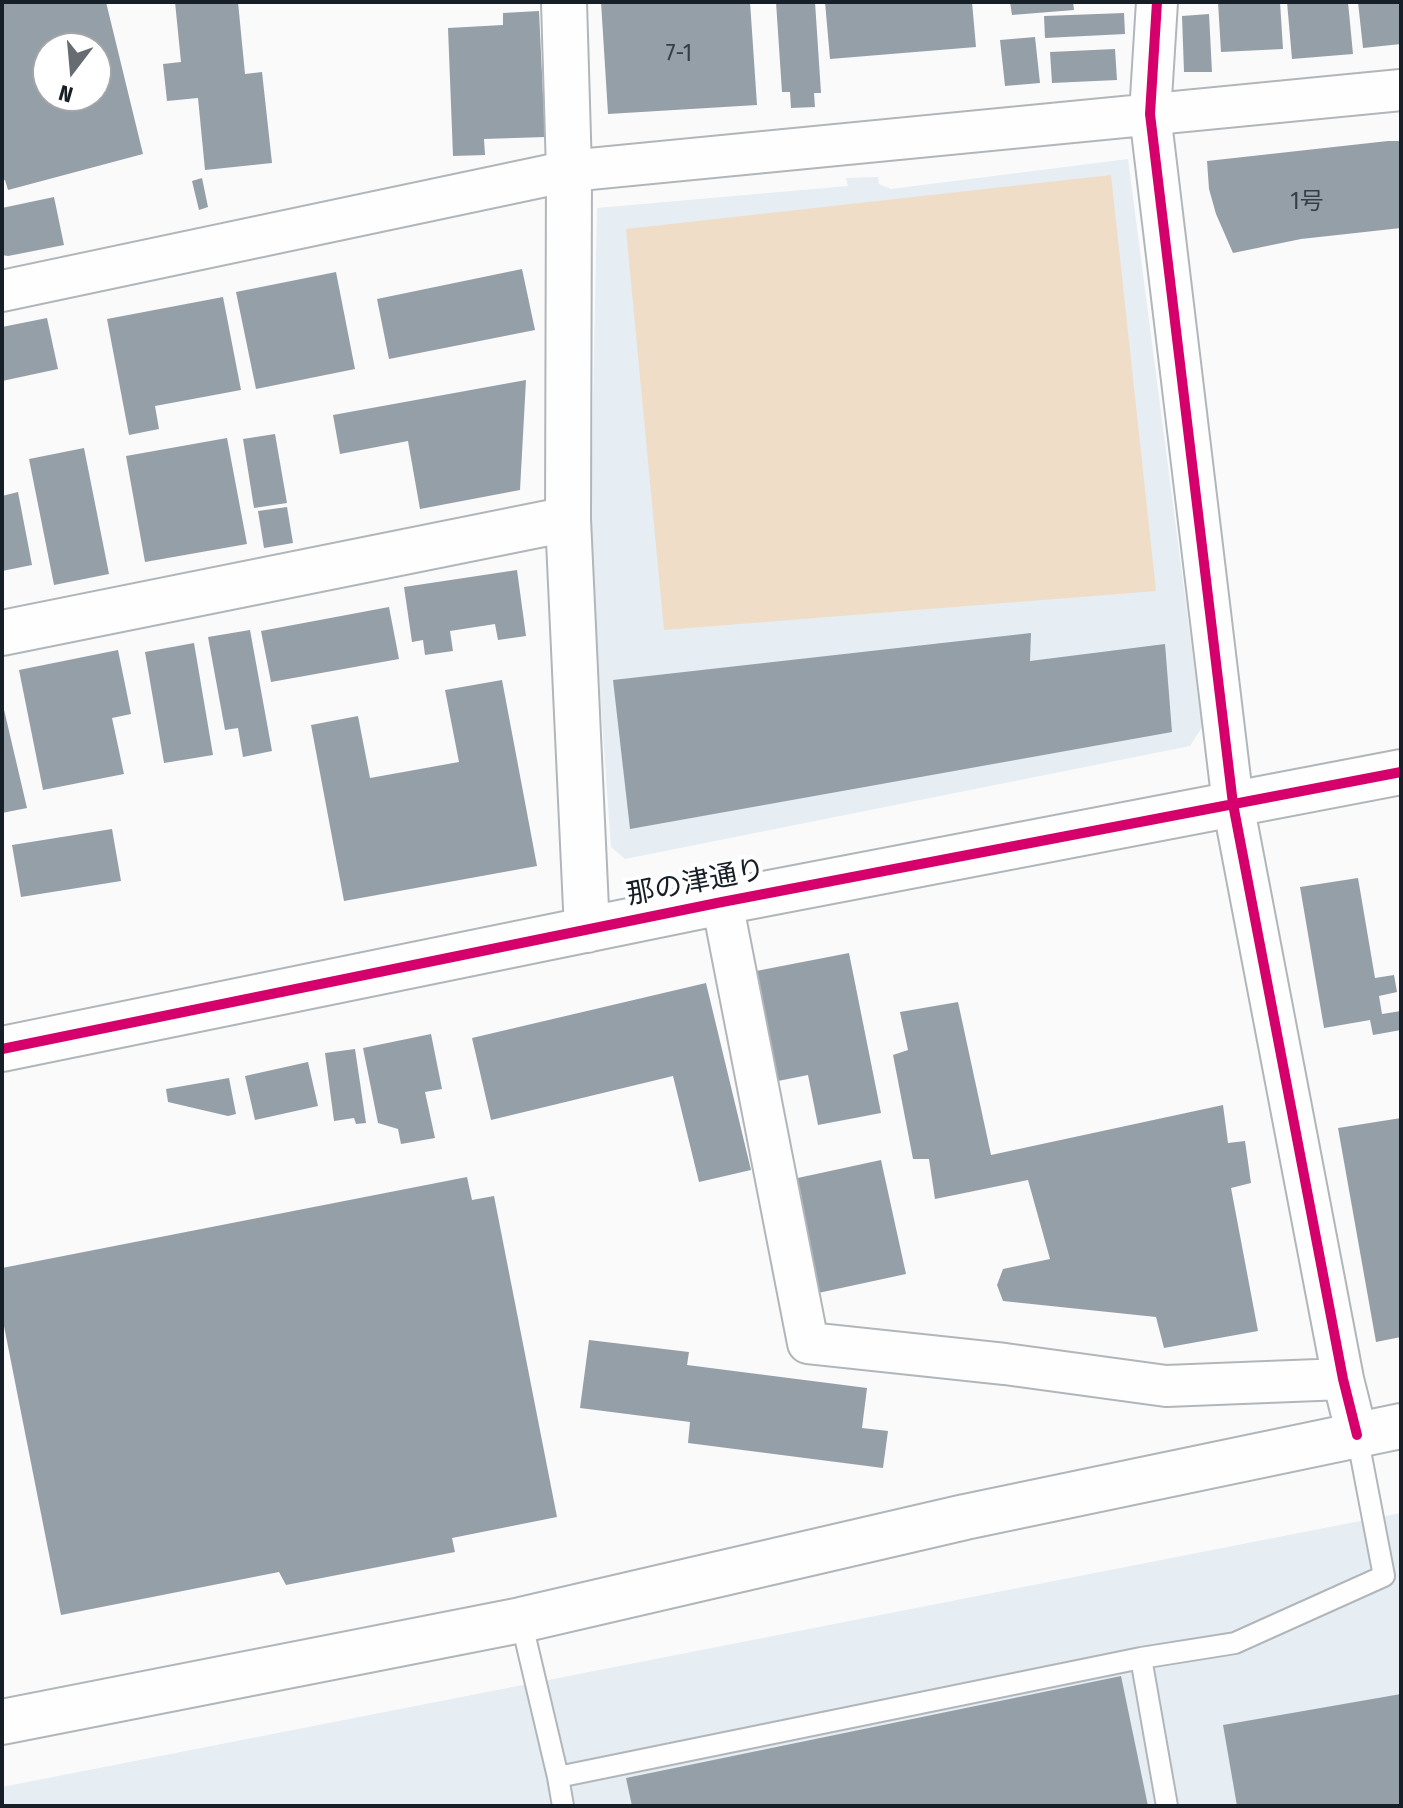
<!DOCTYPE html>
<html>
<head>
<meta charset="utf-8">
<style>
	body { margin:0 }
	#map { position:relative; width:1403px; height:1808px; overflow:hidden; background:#fafafa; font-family:"Fira Sans Condensed",sans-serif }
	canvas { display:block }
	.frame { position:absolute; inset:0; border:4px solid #161f27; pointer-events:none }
	.north { position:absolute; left:32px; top:32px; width:80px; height:80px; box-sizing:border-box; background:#fff; border:2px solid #a2a5a9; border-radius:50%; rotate:196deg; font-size:22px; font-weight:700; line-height:32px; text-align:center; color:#161f27 }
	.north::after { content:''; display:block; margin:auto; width:28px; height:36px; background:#666c71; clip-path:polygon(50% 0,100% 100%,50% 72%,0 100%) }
</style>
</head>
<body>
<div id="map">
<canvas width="1403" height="1808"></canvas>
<div class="frame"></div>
<div class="north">N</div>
</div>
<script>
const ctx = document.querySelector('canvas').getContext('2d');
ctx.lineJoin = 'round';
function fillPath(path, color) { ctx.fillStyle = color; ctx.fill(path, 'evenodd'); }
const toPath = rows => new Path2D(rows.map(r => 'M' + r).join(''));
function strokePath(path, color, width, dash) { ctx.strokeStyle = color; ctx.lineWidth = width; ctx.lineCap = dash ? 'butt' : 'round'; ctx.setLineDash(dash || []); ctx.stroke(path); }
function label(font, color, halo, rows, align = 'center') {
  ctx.font = font + ' "Fira Sans Condensed","Noto Sans JP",sans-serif'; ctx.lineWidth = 8; ctx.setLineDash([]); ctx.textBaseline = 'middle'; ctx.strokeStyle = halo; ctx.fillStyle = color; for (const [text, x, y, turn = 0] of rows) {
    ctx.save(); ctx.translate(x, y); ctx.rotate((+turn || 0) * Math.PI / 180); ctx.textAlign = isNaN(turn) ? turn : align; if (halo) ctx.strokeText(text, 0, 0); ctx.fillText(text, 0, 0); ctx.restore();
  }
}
const built = toPath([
	[1128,159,1202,727,1190,746,625,859,611,847,590,551,597,208,848,186,846,178,878,177,879,184,891,189],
	[1401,1513,1401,1806,2,1806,2,1787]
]);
const green = toPath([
	[1111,175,1156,591,664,630,626,229]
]);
const building = toPath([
	[2,2,106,2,143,154,8,190,5,180,2,181],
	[48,48,96,48,96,96,48,96],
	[175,2,238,2,245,74,262,72,272,163,205,170,198,98,167,101,163,64,181,62],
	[601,2,750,2,757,105,608,114],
	[776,2,815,2,821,93,814,93,815,107,791,108,790,92,782,92],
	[825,2,972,2,976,47,830,59],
	[1010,2,1073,2,1074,10,1012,15],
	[1218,2,1280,2,1283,49,1221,52],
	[1287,2,1348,2,1353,54,1292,59],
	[1358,2,1399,2,1401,44,1363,48],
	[539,11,545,137,484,139,485,155,453,156,448,28,503,25,503,13],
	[1124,13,1125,34,1045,38,1044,16],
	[1209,14,1212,72,1184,72,1182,16],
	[1035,37,1040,83,1005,86,1000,40],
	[1115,49,1117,80,1052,83,1050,52],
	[1388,141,1401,141,1401,228,1301,239,1233,253,1216,214,1209,189,1207,161],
	[202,178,208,207,199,210,192,181],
	[54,197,64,245,8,256,2,255,2,208],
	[522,269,535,330,389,359,377,299],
	[336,272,355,369,256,389,236,292],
	[223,297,241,390,155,406,159,429,129,435,107,319],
	[47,318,58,369,2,381,2,327],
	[526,380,520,490,420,509,408,441,340,454,333,415],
	[275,434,287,503,254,508,243,439],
	[227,438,247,544,145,562,126,456],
	[84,448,109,574,54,585,29,459],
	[18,492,32,565,2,571,2,496],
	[287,507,293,543,264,548,258,511],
	[517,570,526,636,498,640,495,624,450,631,453,651,425,655,423,640,412,642,404,587],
	[389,607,399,659,271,682,261,631],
	[250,630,272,751,243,757,238,728,225,730,208,637],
	[1031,633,1030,661,1165,644,1172,732,630,829,613,680],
	[194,643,213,755,164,763,145,652],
	[118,650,131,714,112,718,124,774,43,790,19,670],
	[502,680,537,866,344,901,311,725,358,716,370,778,459,762,445,690],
	[2,701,27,808,2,813],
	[112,829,121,881,21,897,12,845],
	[1358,878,1375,978,1394,975,1397,992,1379,996,1382,1014,1401,1011,1401,1030,1373,1035,1370,1020,1324,1028,1300,887],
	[849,953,881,1113,818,1125,808,1075,773,1082,751,972],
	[706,983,751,1170,699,1182,673,1076,491,1120,472,1038],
	[958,1002,991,1155,1223,1105,1228,1143,1245,1141,1251,1183,1231,1188,1258,1331,1164,1348,1156,1317,1003,1301,997,1285,1003,1269,1050,1259,1028,1180,935,1199,929,1159,913,1159,893,1055,908,1050,900,1012],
	[431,1034,442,1089,425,1092,435,1138,401,1144,398,1129,378,1123,363,1048],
	[355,1049,366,1123,356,1124,354,1118,334,1121,325,1053],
	[308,1062,318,1106,255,1120,245,1076],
	[229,1078,236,1114,228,1116,168,1102,166,1089],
	[1401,1118,1401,1337,1376,1342,1338,1128],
	[881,1160,906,1274,818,1293,793,1179],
	[467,1177,472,1200,494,1196,557,1517,452,1538,455,1552,286,1585,279,1572,61,1615,2,1316,2,1268],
	[589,1340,689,1352,687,1365,867,1388,862,1428,888,1431,883,1468,688,1443,690,1422,580,1408],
	[1121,1676,1148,1806,632,1806,626,1778],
	[1401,1694,1401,1806,1237,1806,1223,1725]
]);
const service = toPath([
	[521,1620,558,1777],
	[1141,1658,1167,1806],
	[563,1806,558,1777,1141,1658,1235,1643,1384,1576,1357,1435]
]);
const minor = toPath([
	[1157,2,1150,114,1233,804,1343,1379,1357,1435],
	[2,291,569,171,1401,90],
	[722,902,808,1343,1005,1364,1166,1386,1343,1379]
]);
const tertiary = toPath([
	[564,2,569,171,568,519,587,930],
	[2,633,568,519],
	[2,1049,722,902,1401,772],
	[2,1722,521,1620,965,1517,1401,1426]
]);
const cycleway = toPath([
	[1157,2,1150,114,1233,804,1343,1379,1357,1435],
	[2,1049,722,902,1401,772]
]);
const numberNames = [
	["7-1",679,54],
	["1号",1307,202]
];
const streetNames = [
	["那の津通り",696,883,-11]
];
fillPath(built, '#e6edf3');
fillPath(green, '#f0ddc7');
fillPath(building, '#959fa8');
strokePath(service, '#b1b6ba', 24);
strokePath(minor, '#b1b6ba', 44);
strokePath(tertiary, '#b1b6ba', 48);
strokePath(service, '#fefefe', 20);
strokePath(minor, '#fefefe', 40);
strokePath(tertiary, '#fefefe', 44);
strokePath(cycleway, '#d6006c', 10);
label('24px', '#363f47', null, numberNames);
label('28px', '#161f27', '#fff', streetNames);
</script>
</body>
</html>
